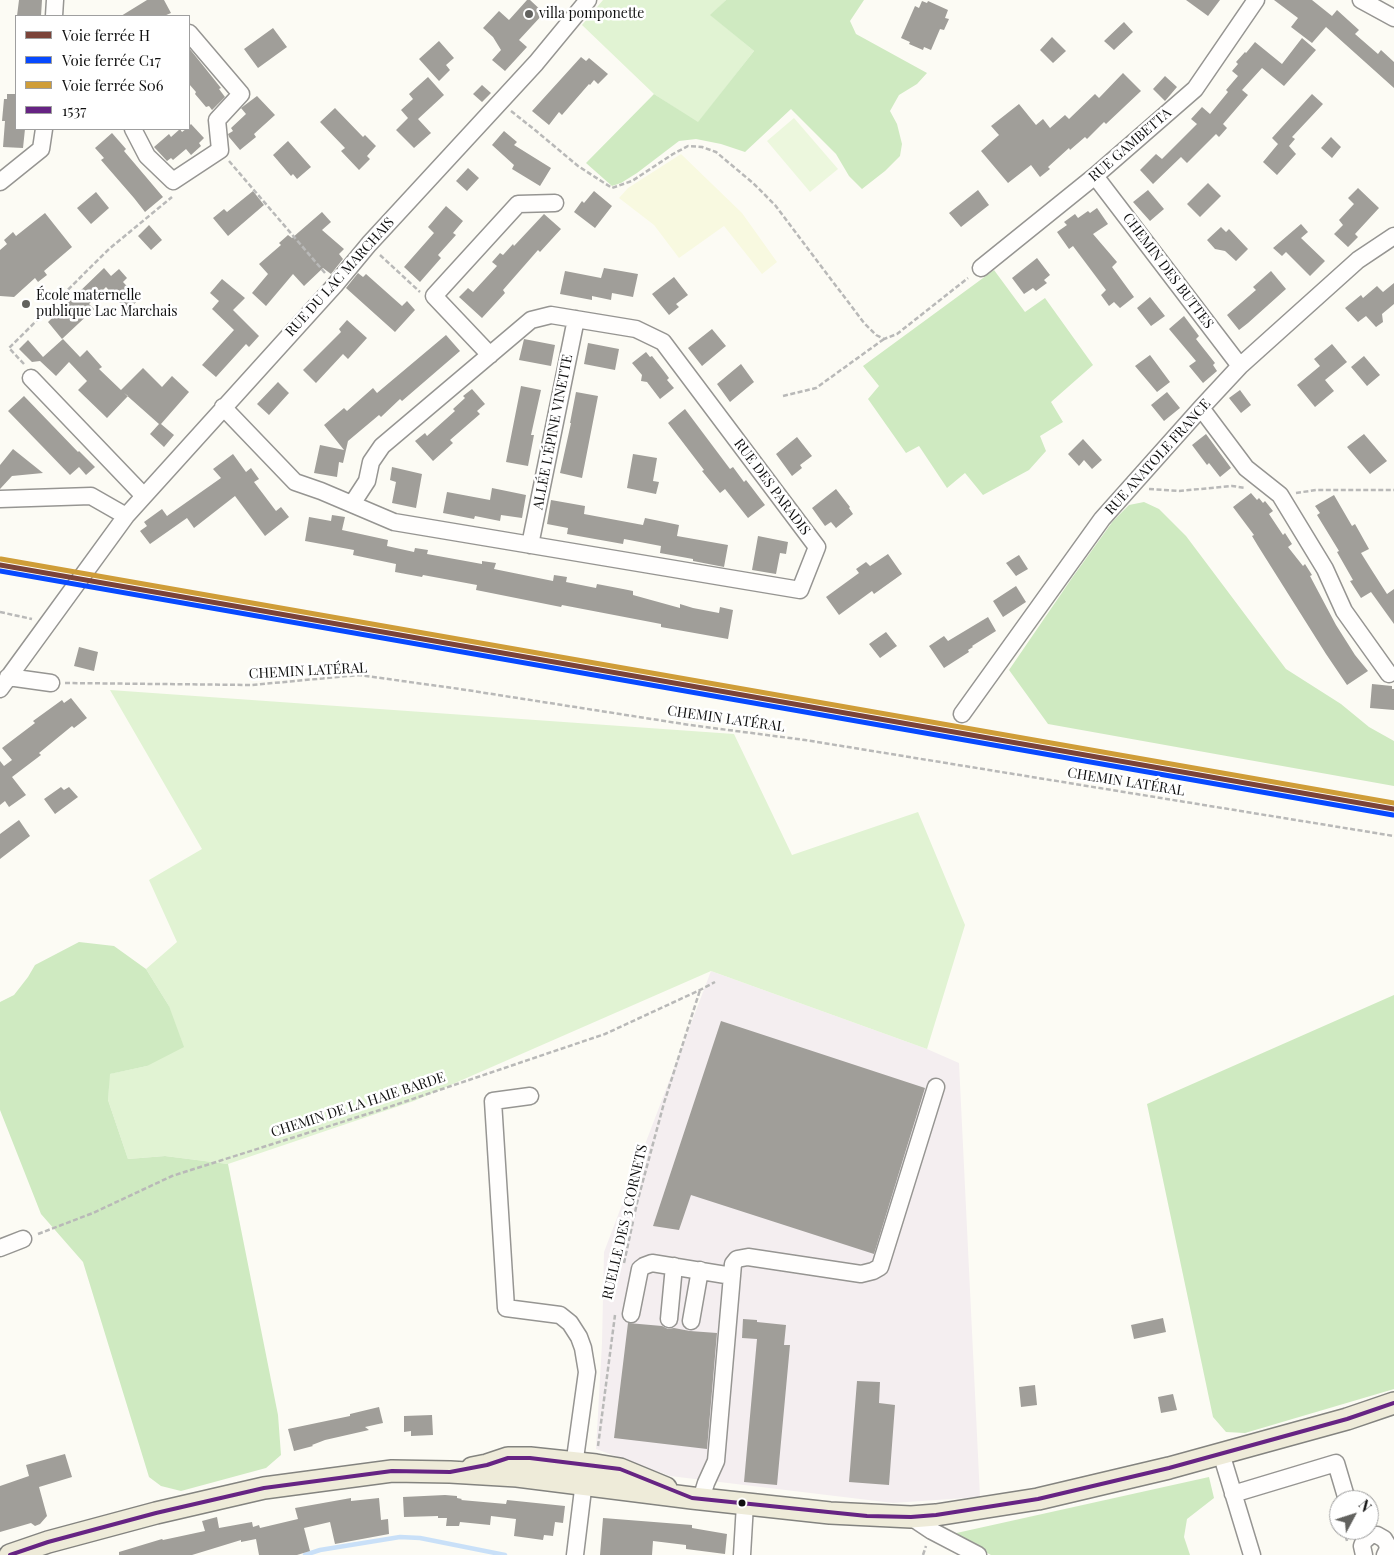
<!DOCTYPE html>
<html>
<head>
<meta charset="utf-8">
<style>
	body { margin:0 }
	#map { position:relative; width:1394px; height:1555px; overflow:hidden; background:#fcfbf4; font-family:"Playfair Display",serif }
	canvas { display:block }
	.legend { position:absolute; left:15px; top:15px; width:175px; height:115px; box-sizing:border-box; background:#fff; border:1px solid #9f9f9f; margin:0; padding:6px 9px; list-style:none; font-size:15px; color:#0f0f0f }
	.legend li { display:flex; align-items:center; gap:10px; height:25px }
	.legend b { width:25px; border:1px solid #9f9f9f }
	.north { position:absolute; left:1329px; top:1490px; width:50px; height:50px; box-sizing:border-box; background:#fff; border:1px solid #9f9f9f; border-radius:50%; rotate:50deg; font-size:14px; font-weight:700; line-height:20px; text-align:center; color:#0f0f0f }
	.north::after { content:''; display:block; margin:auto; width:18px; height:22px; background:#62625f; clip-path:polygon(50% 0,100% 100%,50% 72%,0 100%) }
</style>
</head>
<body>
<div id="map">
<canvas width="1394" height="1555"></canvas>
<ul class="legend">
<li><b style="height:6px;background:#7b4339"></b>Voie ferrée H</li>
<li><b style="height:6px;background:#0749ff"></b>Voie ferrée C17</li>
<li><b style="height:6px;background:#cf9d38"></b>Voie ferrée S06</li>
<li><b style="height:6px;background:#662483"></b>1537</li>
</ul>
<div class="north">N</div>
</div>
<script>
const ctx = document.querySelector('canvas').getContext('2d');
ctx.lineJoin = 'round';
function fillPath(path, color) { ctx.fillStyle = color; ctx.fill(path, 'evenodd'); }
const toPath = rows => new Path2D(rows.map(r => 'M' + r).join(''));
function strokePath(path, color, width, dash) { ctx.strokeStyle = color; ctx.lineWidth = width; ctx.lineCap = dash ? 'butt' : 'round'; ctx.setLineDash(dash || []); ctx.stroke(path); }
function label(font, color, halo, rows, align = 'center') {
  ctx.font = font + ' "Playfair Display",serif'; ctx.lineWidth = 5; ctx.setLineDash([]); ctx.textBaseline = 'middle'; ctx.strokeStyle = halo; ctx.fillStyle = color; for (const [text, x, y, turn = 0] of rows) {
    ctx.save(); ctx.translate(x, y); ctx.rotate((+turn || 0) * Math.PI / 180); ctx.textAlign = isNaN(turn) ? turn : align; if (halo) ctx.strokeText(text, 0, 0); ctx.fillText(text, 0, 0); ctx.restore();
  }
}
const industrial = toPath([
	[711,971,927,1049,959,1063,980,1497,893,1503,670,1476,596,1449,602,1343,604,1252]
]);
const farmland = toPath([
	[681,154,742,213,777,262,762,274,724,226,679,258,654,225,619,198,628,188]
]);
const green = toPath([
	[603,0,726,0,711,15,754,51,698,123,654,94,582,25],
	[110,690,734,734,792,855,918,812,965,925,927,1049,711,971,414,1101,228,1164,165,1156,128,1159,108,1100,109,1074,147,1066,169,1006,146,969,177,942,149,880,202,849]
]);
const forest = toPath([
	[726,0,864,0,850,21,856,34,927,73,917,84,899,95,890,111,897,124,902,144,900,156,885,171,862,189,849,176,836,154,791,109,745,152,721,144,696,139,679,141,637,173,621,183,612,186,586,163,654,94,698,122,754,51,710,15],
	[994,270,1025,312,1045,298,1093,365,1051,402,1063,422,1040,436,1046,451,1029,470,983,495,965,473,947,488,919,446,906,453,868,399,879,386,863,366],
	[1144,502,1159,509,1186,536,1286,669,1341,704,1369,727,1394,741,1394,786,1048,724,1009,670,1072,578,1113,521,1129,505],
	[79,942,114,946,146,969,169,1006,184,1047,147,1066,110,1074,108,1100,128,1159,165,1156,228,1164,278,1415,281,1455,266,1468,181,1491,161,1486,149,1477,83,1262,41,1214,0,1110,0,1002,14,995,28,977,35,965],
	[1394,995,1394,1389,1245,1433,1226,1432,1213,1417,1147,1104],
	[1209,1477,1214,1498,1187,1519,1184,1537,1190,1555,991,1555,952,1534]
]);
const pitch = toPath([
	[794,118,838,169,810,192,767,141]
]);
const stream = toPath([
	[305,1555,320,1550,400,1537,420,1538,505,1555]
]);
const building = toPath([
	[19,0,42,0,41,16,17,16],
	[147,0,164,0,171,13,164,16,121,16],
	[527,0,530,0,544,13,519,40,527,47,505,71,492,60,501,50,493,37,483,28,499,11,509,20],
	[1186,0,1220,0,1208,16],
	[1274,0,1312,0,1332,16,1337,10,1359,30,1355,34,1378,54,1381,50,1394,62,1394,88,1326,27,1312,43,1291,27,1298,18],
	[922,1,927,3,928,1,948,10,945,18,949,19,944,30,940,29,931,50,924,47,923,50,909,44,910,42,901,38,915,6,919,8],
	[1124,22,1133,32,1114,50,1104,41],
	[273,28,287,47,258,68,244,49],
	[1052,37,1066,51,1053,63,1040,50],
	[1302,38,1316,50,1284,86,1262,68,1242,90,1248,95,1223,124,1227,128,1219,137,1216,134,1187,163,1181,157,1153,184,1140,170,1156,154,1162,159,1197,124,1191,119,1202,107,1210,114,1228,92,1226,90,1238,76,1232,71,1238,64,1236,62,1245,52,1246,53,1255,42,1282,64],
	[439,41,454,58,446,65,450,70,439,81,419,59],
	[189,48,221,88,219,89,225,97,212,110,209,106,206,107,195,94,196,92,189,84],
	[581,57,586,61,589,58,608,74,598,84,594,80,590,85,589,84,562,115,559,112,549,125,532,111],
	[1123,73,1141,91,1106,124,1104,122,1087,139,1085,137,1070,150,1069,148,1048,167,1050,169,1040,177,1031,165,1008,183,981,151,999,135,991,126,1019,104,1036,125,1043,119,1050,128,1065,115,1069,119,1095,94,1099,98],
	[1165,76,1177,87,1165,101,1153,89],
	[428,77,444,95,418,119,431,133,414,148,396,130,408,118,401,110,413,99,409,94],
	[482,85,491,93,482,102,473,94],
	[7,94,16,94,16,129,25,129,23,148,3,147,5,121,2,121,4,99,7,99],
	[1312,94,1323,104,1292,137,1295,139,1289,146,1296,154,1277,175,1263,162,1278,144,1272,138],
	[257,96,275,115,254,134,256,137,240,150,229,137,228,134,233,131,231,128,246,114,241,108],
	[335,108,363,137,365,135,376,146,367,156,370,159,359,170,341,151,345,148,320,122],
	[191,124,204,138,199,143,201,146,191,155,186,149,173,160,171,158,167,161,154,147,169,134,171,137,180,129,182,132,186,129,189,129,189,126],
	[504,131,517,142,514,145,551,168,540,186,512,169,514,165,492,145],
	[112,133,126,149,124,151,163,197,145,212,134,198,101,160,104,158,95,148],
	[1331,137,1341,147,1332,158,1321,148],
	[288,141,311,167,297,179,293,174,291,176,273,155],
	[468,168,479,178,467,191,456,181],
	[1208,183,1221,196,1200,217,1187,204],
	[1358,188,1379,208,1355,234,1358,237,1348,247,1334,234,1343,225,1339,220,1354,204,1348,198],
	[978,190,989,205,961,227,949,213],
	[1148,190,1164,209,1150,221,1133,202],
	[253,191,264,205,228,236,213,218,224,209,227,212],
	[594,191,612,206,595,228,574,212,582,201,584,203],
	[96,192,109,208,91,224,77,208],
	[446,206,463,221,453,233,456,235,438,255,441,258,420,282,404,267,434,233,428,227],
	[1097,208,1108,224,1093,234,1117,262,1112,267,1134,297,1120,308,1114,302,1109,306,1101,295,1106,290,1073,246,1069,249,1057,232,1067,225,1064,222,1075,214,1078,218,1088,211,1090,213],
	[322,212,331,222,322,230,344,249,339,254,343,259,331,274,323,268,304,286,293,274,266,306,252,293,268,274,259,264,281,245,279,243,288,235,292,238],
	[45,213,72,247,44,271,47,275,38,282,35,278,14,297,0,296,0,250,7,244,4,240,13,232,16,236],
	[544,214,561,229,540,252,538,250,503,290,505,293,482,318,459,297,468,288,473,292,497,266,492,262,500,253,503,255,513,244,514,246],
	[1301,224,1308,232,1301,238,1325,261,1310,276,1286,252,1282,256,1273,248],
	[149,225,162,240,151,250,138,236],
	[1221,227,1226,232,1229,229,1248,249,1236,261,1225,251,1215,249,1207,240],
	[1037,258,1050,275,1044,280,1047,283,1036,291,1033,288,1024,294,1012,278],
	[104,268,111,276,119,269,127,278,123,282,139,299,127,311,106,287,89,304,94,309,62,339,48,322],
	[604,268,638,274,633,297,612,293,611,300,592,296,592,300,560,294,565,271,601,278],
	[1271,271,1286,289,1248,323,1239,330,1227,315,1256,290,1253,287],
	[358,273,363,277,366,274,402,306,407,301,415,310,395,332,346,288],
	[674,277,688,295,676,304,679,307,669,315,652,294],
	[222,279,245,298,233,310,259,336,249,347,246,344,216,377,202,365,234,330,212,309,219,301,210,293],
	[1394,283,1394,304,1382,314,1383,322,1376,327,1366,316,1358,322,1345,308,1361,295,1363,298,1377,286,1383,292],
	[1150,297,1165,316,1151,326,1137,308],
	[1184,316,1199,336,1196,339,1215,363,1213,365,1217,371,1203,383,1189,366,1196,361,1169,329],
	[347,320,367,338,348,359,343,354,316,383,303,370,341,332,339,329],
	[712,329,726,346,702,366,688,348],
	[446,335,460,351,402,401,400,399,381,417,379,415,348,441,343,463,339,462,337,477,314,473,320,445,344,450,324,425,344,408,347,411,373,388,377,393],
	[63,339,80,357,87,350,102,367,99,369,121,390,143,368,162,387,172,376,189,392,161,424,174,435,164,447,150,434,159,424,124,393,128,396,107,418,78,390,87,381,69,362,56,376,40,361,32,362,19,349,28,340,43,357],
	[524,339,555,345,551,366,519,360],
	[588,343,619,349,615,370,584,364],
	[1332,344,1347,362,1325,380,1334,391,1315,407,1297,385,1320,366,1314,359],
	[646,352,650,357,652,356,663,370,669,378,667,380,674,388,660,399,647,382,641,381,642,375,632,363],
	[1150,355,1170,382,1157,392,1135,366],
	[1364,356,1380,375,1367,386,1351,367],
	[741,364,754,382,730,402,717,384],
	[278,382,289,393,269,415,257,404],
	[521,386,541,390,531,435,534,435,528,466,506,462],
	[472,389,485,404,477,411,480,414,450,440,453,443,433,461,415,441,425,433,427,436,455,411,453,409,465,398,463,396],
	[1240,390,1251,405,1241,413,1229,398],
	[576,392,598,396,582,478,560,473,571,423,570,423],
	[1167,392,1180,408,1164,421,1151,405],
	[24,396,78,452,79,451,95,467,86,475,79,467,70,475,8,411],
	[685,409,730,469,733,467,744,482,746,480,765,505,748,518,725,489,720,493,702,471,704,470,668,423],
	[1206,434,1231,468,1220,477,1209,463,1207,465,1192,445],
	[1364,434,1387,461,1370,474,1347,447],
	[797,437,812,456,800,465,802,468,792,476,776,454],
	[1083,439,1102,460,1092,469,1084,460,1079,466,1068,454],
	[13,449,43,473,12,476,0,489,0,465],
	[233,454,246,472,251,468,259,479,254,482,276,511,281,507,289,517,265,536,235,496,194,528,187,518,150,544,140,531,147,526,144,522,162,509,167,516,221,478,213,469],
	[633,454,657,458,653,481,659,482,656,494,627,488],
	[392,467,422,474,416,508,392,503,396,482,390,480],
	[492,488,526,495,522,518,501,515,500,521,475,516,474,519,443,513,447,492,490,500],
	[836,489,850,507,849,508,853,514,836,528,831,522,825,526,812,508],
	[1251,493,1257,500,1259,498,1263,503,1265,501,1273,511,1269,514,1283,535,1285,533,1292,544,1288,547,1303,566,1305,564,1312,575,1310,576,1336,625,1355,655,1368,671,1347,685,1326,654,1258,546,1252,536,1254,535,1233,507],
	[1334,495,1352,526,1355,524,1369,549,1361,553,1371,569,1387,594,1394,589,1394,624,1371,592,1361,598,1350,581,1353,580,1337,552,1339,551,1317,515,1320,513,1315,506],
	[551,500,585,506,584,514,643,525,645,518,679,525,677,536,728,545,724,567,693,561,693,559,660,553,661,546,624,539,623,544,567,534,568,528,547,524],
	[332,515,345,517,342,530,388,540,387,546,414,552,415,548,428,550,427,554,482,564,482,561,496,563,494,569,553,581,554,575,567,577,566,582,596,588,597,584,623,589,633,591,633,595,680,608,680,604,693,608,719,613,720,607,733,610,728,639,661,627,661,624,562,605,561,607,476,590,477,585,423,575,422,577,395,572,396,564,353,555,354,550,305,541,309,517,331,521],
	[758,536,788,542,786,554,780,553,776,574,752,570],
	[888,554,902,574,874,594,872,591,839,615,826,597,859,573,856,569,866,562,870,566],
	[1019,555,1028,569,1016,576,1006,563],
	[1016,586,1026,602,1003,617,993,601],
	[988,617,996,631,972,646,973,647,968,650,969,652,944,668,929,646,944,636,948,641],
	[886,632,897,646,880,658,869,644],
	[79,647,98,652,94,671,74,666],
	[1372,684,1392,686,1392,689,1394,689,1394,710,1370,708],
	[71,698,87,718,74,728,72,726,39,753,41,755,12,777,26,795,9,807,5,801,0,805,0,761,4,766,12,760,2,748,35,723,33,721,62,700,64,703],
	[61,787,64,790,69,787,78,797,55,814,44,799],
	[19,820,30,836,0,859,0,834],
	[721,1021,925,1088,874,1254,691,1195,679,1230,653,1226],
	[1163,1318,1166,1332,1134,1339,1131,1325],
	[743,1319,757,1320,757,1322,786,1325,784,1345,790,1345,777,1485,744,1482,757,1339,742,1338],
	[628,1323,662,1326,668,1329,674,1328,690,1331,717,1333,707,1449,614,1438],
	[857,1381,880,1382,879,1403,895,1405,889,1485,849,1482],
	[1035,1385,1037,1405,1021,1407,1019,1387],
	[1173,1394,1177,1410,1161,1413,1158,1397],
	[379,1407,383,1423,365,1427,369,1430,325,1440,312,1445,313,1446,294,1451,288,1429,350,1416,350,1414],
	[432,1415,433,1435,411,1436,411,1431,404,1432,404,1416],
	[65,1454,72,1477,39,1487,47,1516,40,1524,35,1526,31,1523,0,1532,0,1486,29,1476,26,1465],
	[445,1495,457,1496,457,1498,462,1499,461,1500,506,1504,507,1500,565,1506,563,1523,555,1522,553,1536,544,1535,543,1540,514,1536,516,1519,491,1516,490,1525,460,1522,459,1526,446,1526,447,1518,438,1518,438,1516,404,1517,403,1497],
	[351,1498,351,1501,379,1498,381,1520,388,1519,389,1534,335,1544,330,1522,304,1528,310,1551,297,1555,259,1555,256,1539,241,1542,241,1540,192,1555,119,1555,119,1552,162,1539,163,1540,205,1531,202,1521,217,1517,219,1528,252,1522,253,1527,259,1525,260,1528,298,1519,295,1508],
	[603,1518,692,1525,692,1528,727,1534,725,1554,686,1549,686,1545,653,1541,652,1555,600,1555]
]);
const path = toPath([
	[511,111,535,130,578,166,612,188,632,181,673,154,688,146,702,147,716,152,753,183,775,205,864,323,876,335,884,339,897,334,968,278],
	[229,161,325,273],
	[380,255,420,292],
	[24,364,9,348,109,249,172,197],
	[783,396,816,388,884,339],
	[1149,489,1179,491,1232,486,1246,488],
	[1296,493,1316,490,1394,490],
	[0,612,32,619],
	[65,683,252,685,359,675,460,689,690,725,805,740,1394,836],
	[38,1234,93,1213,172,1176,386,1108,605,1034,700,990,715,982],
	[624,1263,637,1203,664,1103,700,990],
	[598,1446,615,1315],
	[1344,1530,1347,1541],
	[923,1555,926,1546]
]);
const minor = toPath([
	[1361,0,1394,18],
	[54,16,55,0],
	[133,129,147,156,173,181,220,150,217,120,241,94,189,33],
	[1095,176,1240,366],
	[0,182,41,149,44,129],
	[981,268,1095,176,1195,89,1256,0],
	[490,355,434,296,518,204,555,203],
	[31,378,144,496],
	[223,407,295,482,321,491,394,522,800,590,817,547,663,342,636,329,551,315,531,320,382,446,371,462,367,481,352,504],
	[1201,408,1246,468,1280,495,1325,569,1344,611,1389,674],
	[0,499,91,496,126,516],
	[530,545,576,319],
	[8,677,51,683],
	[0,689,126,516,335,285,369,244,536,63,588,0],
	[962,714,1102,519,1201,408,1240,366,1358,260,1394,236],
	[530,1096,493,1101,506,1308,560,1315,570,1323,579,1337,583,1348,587,1372,573,1473],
	[0,1248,23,1239],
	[631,1314,640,1269,644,1266,652,1263,732,1276],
	[669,1319,674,1266],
	[691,1321,700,1270],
	[1221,1453,1252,1555],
	[1233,1494,1336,1463,1347,1500],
	[701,1499,706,1483,716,1461,733,1264,737,1259,748,1257,861,1274,873,1271,880,1267,936,1087],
	[911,1517,932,1531,978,1555],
	[575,1555,585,1473],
	[742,1555,745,1504],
	[1364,1555,1362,1546,1364,1541,1371,1535,1377,1535,1384,1539,1387,1544,1388,1549,1385,1555]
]);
const major = toPath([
	[472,1468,487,1465,508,1458,530,1458,596,1465,620,1469,666,1488],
	[10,1555,48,1542,156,1513,264,1488,392,1471,450,1472,517,1476,692,1498,830,1513,911,1517,936,1515,1038,1499,1169,1468,1347,1419,1394,1403]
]);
const bus1 = toPath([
	[10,1555,48,1542,156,1513,264,1488,392,1471,450,1472,487,1465,508,1458,530,1458,620,1469,692,1498,867,1516,911,1517,936,1515,1038,1499,1169,1468,1347,1419,1394,1403]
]);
const rail1 = toPath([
	[0,565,1394,809]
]);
const rail2 = toPath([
	[0,571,1393,815]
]);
const rail3 = toPath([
	[1,559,1394,803]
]);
const markers = [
	[529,14,5,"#62625f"],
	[26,304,5,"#62625f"],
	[742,1503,4.5,"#0f0f0f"]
];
const poiNames = [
	["villa pomponette",539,14],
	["École maternelle",36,296],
	["publique Lac Marchais",36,312]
];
const streetNames = [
	["RUE GAMBETTA",1130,145,-41],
	["CHEMIN DES BUTTES",1168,271,53],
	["RUE DU LAC MARCHAIS",340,277,-48],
	["ALLÉE L'ÉPINE VINETTE",553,432,-79],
	["RUE ANATOLE FRANCE",1158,457,-48],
	["RUE DES PARADIS",772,487,53],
	["CHEMIN LATÉRAL",308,671,-3],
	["CHEMIN LATÉRAL",726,719,8],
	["CHEMIN LATÉRAL",1126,782,9],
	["CHEMIN DE LA HAIE BARDE",358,1105,-18],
	["RUELLE DES 3 CORNETS",625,1222,-77]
];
fillPath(industrial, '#f4eef0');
fillPath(farmland, '#f8f9e0');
fillPath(green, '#e1f3d3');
fillPath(forest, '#cfeac1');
fillPath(pitch, '#ecf7dd');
strokePath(stream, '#c9e0f8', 4.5);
fillPath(building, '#a09e99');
strokePath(minor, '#969592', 19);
strokePath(major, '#83837f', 24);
strokePath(path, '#b9b9b8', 2.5, [5, 2.5]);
strokePath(minor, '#fffefd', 16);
strokePath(major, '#eeebd9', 21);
strokePath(bus1, '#662483', 4);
strokePath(rail1, '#7b4339', 5);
strokePath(rail2, '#0749ff', 5);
strokePath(rail3, '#cf9d38', 5);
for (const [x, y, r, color] of markers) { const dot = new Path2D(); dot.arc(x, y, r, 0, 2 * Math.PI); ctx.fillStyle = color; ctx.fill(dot); strokePath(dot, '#fff', 2); }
label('14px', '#0f0f0f', '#fff', poiNames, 'left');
label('14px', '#0f0f0f', '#fff', streetNames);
</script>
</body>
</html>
